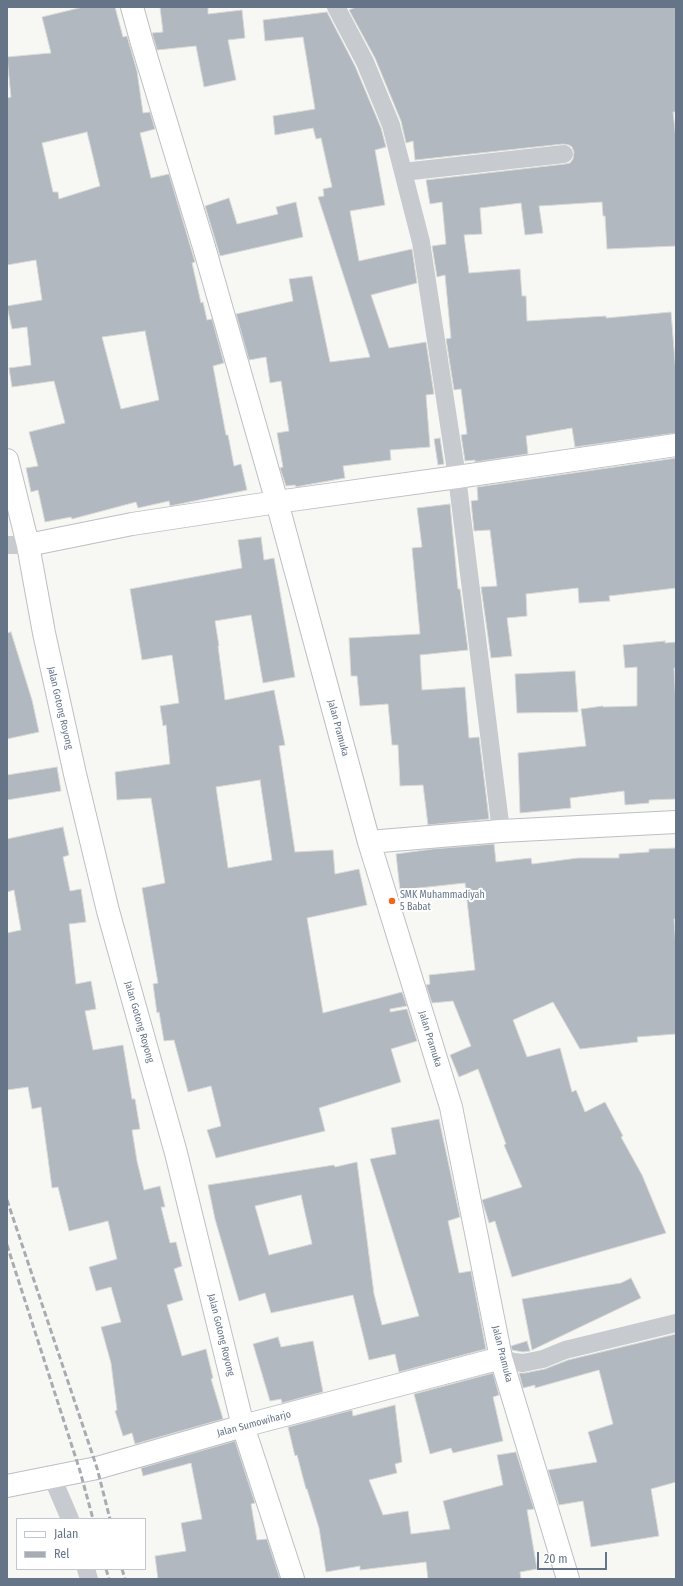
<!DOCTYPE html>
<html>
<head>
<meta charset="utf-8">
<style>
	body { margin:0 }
	#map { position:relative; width:683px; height:1586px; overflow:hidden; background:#f7f8f4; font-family:"Fira Sans Condensed",sans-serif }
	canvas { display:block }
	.frame { position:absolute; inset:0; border:8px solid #657487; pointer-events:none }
	.legend { position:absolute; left:16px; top:1518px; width:130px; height:52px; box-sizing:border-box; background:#fff; border:1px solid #c1c7cf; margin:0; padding:5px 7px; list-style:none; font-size:12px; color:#657487 }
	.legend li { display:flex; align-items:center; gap:8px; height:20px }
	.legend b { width:20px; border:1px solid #c1c7cf }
	.scale { position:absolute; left:537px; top:1552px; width:70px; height:18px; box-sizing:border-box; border:2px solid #657487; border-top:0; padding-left:5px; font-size:12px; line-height:14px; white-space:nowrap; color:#657487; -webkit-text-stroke:3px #fff; paint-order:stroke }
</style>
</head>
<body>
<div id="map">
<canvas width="683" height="1586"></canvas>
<div class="frame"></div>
<ul class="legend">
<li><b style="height:5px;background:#fff"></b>Jalan</li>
<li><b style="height:5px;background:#a7acb3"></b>Rel</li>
</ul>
<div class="scale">20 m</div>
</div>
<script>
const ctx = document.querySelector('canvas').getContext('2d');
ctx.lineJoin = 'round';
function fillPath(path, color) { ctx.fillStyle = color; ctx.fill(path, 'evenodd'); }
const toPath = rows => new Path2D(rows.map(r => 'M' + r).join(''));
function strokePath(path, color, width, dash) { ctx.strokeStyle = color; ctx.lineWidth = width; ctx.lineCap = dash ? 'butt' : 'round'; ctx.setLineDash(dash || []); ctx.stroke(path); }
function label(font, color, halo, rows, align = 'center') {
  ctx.font = font + ' "Fira Sans Condensed",sans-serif'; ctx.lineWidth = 4; ctx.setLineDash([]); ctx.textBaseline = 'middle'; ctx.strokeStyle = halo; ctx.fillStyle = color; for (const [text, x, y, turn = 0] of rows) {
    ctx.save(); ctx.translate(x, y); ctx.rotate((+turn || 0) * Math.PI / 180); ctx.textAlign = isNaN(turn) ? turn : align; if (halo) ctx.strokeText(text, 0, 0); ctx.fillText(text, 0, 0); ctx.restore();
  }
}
const building = toPath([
	[83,7,115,7,123,37,127,36,137,71,143,113,150,112,155,129,140,133,151,178,169,174,195,262,192,263,201,303,203,302,207,320,212,319,224,363,213,366,226,435,228,435,234,466,241,464,247,490,170,506,169,501,138,508,136,502,72,519,71,517,45,522,38,490,31,492,26,468,38,466,29,432,65,423,54,381,12,387,9,368,31,365,27,327,12,329,7,306,42,300,36,260,7,265,7,98,11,97,7,57,51,53,42,17,83,7],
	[87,132,100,186,59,199,58,192,53,192,42,143,87,132],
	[145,331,159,400,121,409,102,337,145,331],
	[160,7,208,7,208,14,242,10,245,38,228,40,236,80,204,87,196,46,157,50,152,33,163,32,160,7],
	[356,7,676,7,676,112,673,112,676,139,676,246,607,249,605,216,603,216,602,202,539,206,543,233,525,235,521,203,480,208,482,234,464,235,469,273,520,269,522,296,526,296,527,321,606,316,606,318,671,312,676,374,676,433,575,447,572,428,526,436,528,454,475,462,475,460,465,461,461,435,467,434,461,389,454,390,446,339,451,338,445,275,437,277,432,246,446,244,442,202,430,204,426,180,565,164,570,163,573,159,574,152,572,147,569,145,563,144,415,160,413,141,406,143,401,121,375,58,349,10,356,7],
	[327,12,355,66,381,128,386,147,375,150,385,205,350,211,359,261,412,249,417,283,371,295,389,348,426,342,434,394,426,395,430,447,390,450,391,460,343,466,345,478,306,485,296,487,295,485,286,486,280,468,283,467,277,433,289,431,281,381,270,383,266,357,249,360,236,314,293,301,289,279,312,276,330,362,370,357,318,197,324,196,323,189,332,187,321,138,316,139,313,128,275,135,273,116,315,109,303,37,265,41,263,20,327,12],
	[229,198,237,224,278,214,276,207,296,202,303,237,220,256,205,206,229,198],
	[440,438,444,464,438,465,434,439,440,438],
	[676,458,676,588,609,596,610,601,579,603,578,588,526,594,527,616,507,618,512,656,491,658,481,587,497,586,490,530,474,531,471,501,478,500,477,487,676,458],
	[450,504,458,589,460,589,468,650,420,655,422,690,465,687,469,738,479,737,489,819,428,825,423,785,400,786,398,745,392,745,388,704,360,706,357,676,351,676,349,638,420,634,412,548,422,547,417,508,450,504],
	[261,537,264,560,274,558,295,677,263,683,251,615,215,621,219,646,218,646,225,700,274,690,285,745,279,746,295,852,333,850,335,874,359,869,367,905,307,918,323,1013,402,992,407,1006,390,1009,390,1012,407,1009,417,1041,391,1049,401,1082,319,1108,325,1131,216,1158,207,1130,221,1126,211,1086,188,1092,174,1040,164,1041,159,1012,157,1013,153,984,158,983,142,888,165,883,151,798,117,800,115,772,170,764,166,725,163,726,160,706,179,703,172,655,142,660,130,589,242,568,238,540,261,537],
	[260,780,272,860,228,868,216,787,260,780],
	[11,632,32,700,39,732,7,739,7,633,11,632],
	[665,641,665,643,676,642,676,668,674,668,676,707,676,799,649,800,649,803,625,805,624,791,570,798,571,808,520,813,518,753,586,746,581,709,603,706,603,707,637,706,637,667,625,668,623,645,665,641],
	[575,671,578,712,517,713,515,674,575,671],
	[57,767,61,791,7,800,7,775,57,767],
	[63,827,69,855,63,857,70,891,81,889,86,922,69,924,76,984,91,981,96,1009,85,1011,93,1050,123,1045,132,1099,135,1099,140,1129,132,1130,137,1161,144,1190,160,1186,165,1207,161,1207,170,1243,176,1242,182,1266,174,1269,183,1300,167,1305,182,1356,206,1349,213,1378,211,1379,223,1419,135,1444,132,1433,123,1436,115,1411,117,1410,111,1363,101,1327,121,1322,111,1287,96,1291,89,1267,117,1259,108,1221,69,1231,58,1187,52,1188,41,1107,32,1109,28,1087,7,1090,7,933,21,930,14,890,7,892,7,839,63,827],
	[494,844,496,862,531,858,532,864,578,858,619,858,619,854,649,852,649,849,676,848,676,919,674,919,676,948,676,1034,637,1037,638,1042,580,1049,553,1002,513,1020,527,1057,560,1048,572,1092,576,1090,585,1112,605,1102,623,1136,621,1137,642,1175,666,1233,512,1277,495,1221,489,1223,482,1200,522,1187,504,1145,506,1144,478,1069,459,1077,450,1055,471,1046,453,1001,432,1003,426,985,430,984,429,975,475,970,465,883,400,890,396,854,432,849,494,844],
	[439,1119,460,1217,448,1221,459,1273,471,1271,486,1349,399,1372,395,1354,369,1360,353,1295,271,1313,265,1293,239,1301,215,1219,208,1185,334,1165,335,1167,357,1162,374,1294,382,1325,419,1316,370,1159,396,1154,391,1128,439,1119],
	[301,1195,312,1244,269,1255,255,1206,301,1195],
	[631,1278,641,1298,532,1350,522,1299,621,1283,631,1278],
	[676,1334,676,1482,651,1489,659,1536,591,1547,583,1501,559,1505,548,1470,597,1462,588,1432,613,1424,599,1370,535,1388,535,1385,523,1388,519,1373,525,1373,545,1369,568,1360,676,1334],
	[278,1337,281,1347,313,1341,323,1392,282,1403,281,1399,270,1401,253,1344,278,1337],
	[527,1341,530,1351,523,1352,512,1350,511,1346,527,1341],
	[493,1373,499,1395,493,1397,503,1441,453,1453,451,1448,430,1454,414,1394,493,1373],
	[395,1405,402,1462,395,1464,397,1473,369,1480,383,1515,408,1511,411,1534,450,1529,443,1501,503,1485,497,1455,516,1452,534,1509,527,1510,537,1569,520,1572,521,1579,428,1579,426,1562,360,1570,360,1566,326,1572,319,1528,307,1489,306,1489,297,1455,295,1456,288,1427,352,1410,353,1416,395,1405],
	[235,1441,255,1503,251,1504,257,1540,267,1539,280,1579,158,1579,155,1556,186,1551,181,1523,202,1519,191,1463,143,1476,141,1468,235,1441]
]);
const street = toPath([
	[336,7,365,62,391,125,421,242,457,477,501,831],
	[403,172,564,154],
	[7,545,28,545],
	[501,1358,514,1362,523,1363,543,1359,565,1350,676,1323],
	[52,1477,70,1519],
	[86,1569,89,1579]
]);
const secondary = toPath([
	[132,7,142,43,204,247,277,502,369,842,451,1107,501,1358,568,1579],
	[7,460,28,545,44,633,75,774,108,911,176,1153,243,1426,293,1579],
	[28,545,132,524,277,502,457,477,676,445],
	[369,842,501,831,676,822],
	[7,1486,97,1468,243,1426,501,1358]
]);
const rail = toPath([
	[7,1200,97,1468,110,1519],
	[7,1245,80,1471,93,1519],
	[106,1569,109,1579],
	[122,1569,125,1579]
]);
const markers = [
	[392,901,4,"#ee671e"]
];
const streetNames = [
	["Jalan Gotong Royong",60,708,77],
	["Jalan Pramuka",338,728,75],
	["Jalan Gotong Royong",139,1022,74],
	["Jalan Pramuka",430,1039,73],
	["Jalan Gotong Royong",221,1335,76],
	["Jalan Pramuka",502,1354,76],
	["Jalan Sumowiharjo",254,1424,-15]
];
const poiNames = [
	["SMK Muhammadiyah",400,895],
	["5 Babat",400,907]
];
fillPath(building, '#b2b8bf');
strokePath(building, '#d9d9d7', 1);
strokePath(secondary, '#bcbfc4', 24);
strokePath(street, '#c7cace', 18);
strokePath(secondary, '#fff', 22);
strokePath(rail, '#a7acb3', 3, [6, 3]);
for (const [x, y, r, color] of markers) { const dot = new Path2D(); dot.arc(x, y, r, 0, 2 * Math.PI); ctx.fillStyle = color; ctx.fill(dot); strokePath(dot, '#fff', 1.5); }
label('10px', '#657487', '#fff', streetNames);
label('10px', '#657487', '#fff', poiNames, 'left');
</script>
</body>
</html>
